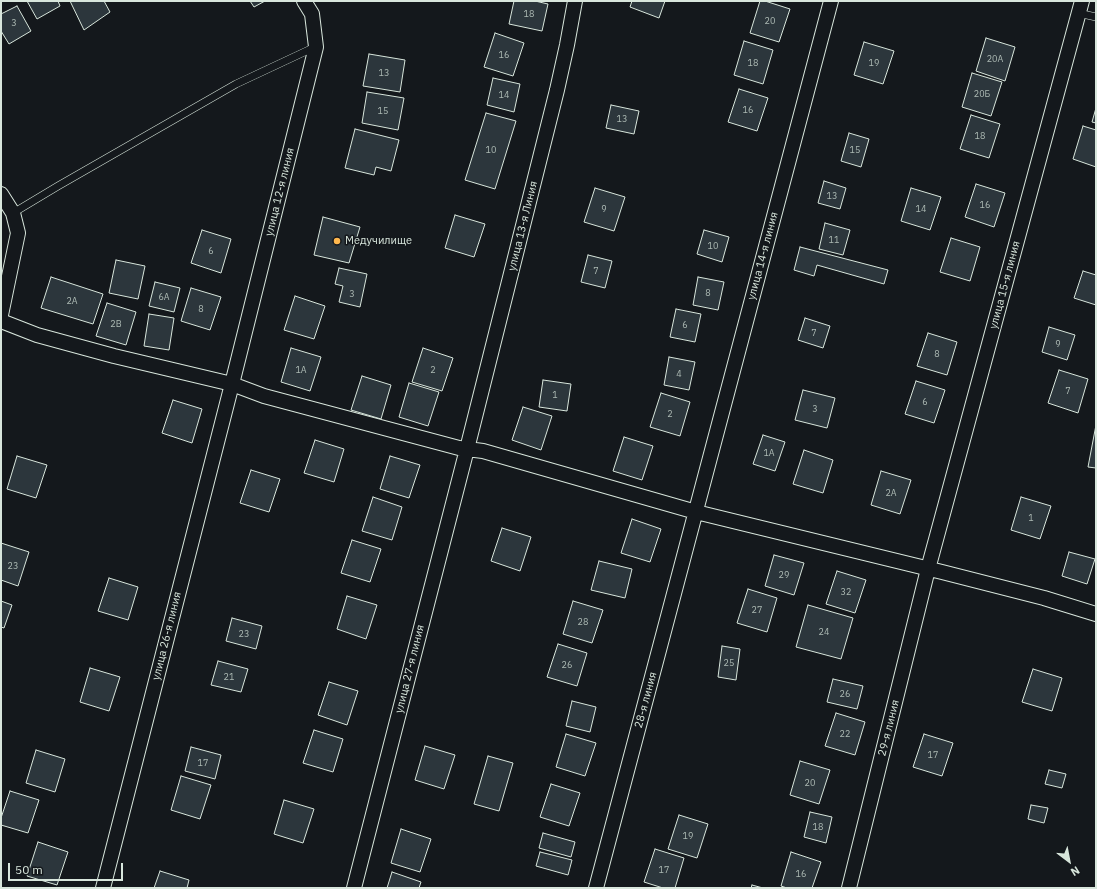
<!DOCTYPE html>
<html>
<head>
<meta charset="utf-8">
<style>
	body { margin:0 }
	#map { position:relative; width:1097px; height:889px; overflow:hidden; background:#14181c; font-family:"IBM Plex Sans",sans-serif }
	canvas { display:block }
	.frame { position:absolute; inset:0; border:2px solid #d8e6dc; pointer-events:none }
	.north { position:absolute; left:1049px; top:841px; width:40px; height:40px; -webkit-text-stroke:3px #14181c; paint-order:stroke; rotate:148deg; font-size:11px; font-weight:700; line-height:16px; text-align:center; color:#d8e6dc }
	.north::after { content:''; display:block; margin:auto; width:14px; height:18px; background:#d8e6dc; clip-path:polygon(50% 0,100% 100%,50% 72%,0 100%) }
	.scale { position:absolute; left:8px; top:863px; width:115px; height:18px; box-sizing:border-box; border:2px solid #d8e6dc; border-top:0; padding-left:5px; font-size:12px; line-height:14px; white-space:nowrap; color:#d8e6dc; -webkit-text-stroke:3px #14181c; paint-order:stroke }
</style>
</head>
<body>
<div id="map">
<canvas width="1097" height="889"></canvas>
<div class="frame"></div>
<div class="north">N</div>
<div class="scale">50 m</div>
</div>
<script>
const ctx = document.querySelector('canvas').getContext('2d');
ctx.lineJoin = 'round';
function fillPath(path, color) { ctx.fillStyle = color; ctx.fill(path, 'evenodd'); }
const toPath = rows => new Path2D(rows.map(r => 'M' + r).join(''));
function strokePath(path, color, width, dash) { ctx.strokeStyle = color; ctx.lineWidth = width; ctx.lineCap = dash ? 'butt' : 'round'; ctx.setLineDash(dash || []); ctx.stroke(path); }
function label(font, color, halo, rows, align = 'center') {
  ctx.font = font + ' "IBM Plex Sans",sans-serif'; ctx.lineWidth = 3; ctx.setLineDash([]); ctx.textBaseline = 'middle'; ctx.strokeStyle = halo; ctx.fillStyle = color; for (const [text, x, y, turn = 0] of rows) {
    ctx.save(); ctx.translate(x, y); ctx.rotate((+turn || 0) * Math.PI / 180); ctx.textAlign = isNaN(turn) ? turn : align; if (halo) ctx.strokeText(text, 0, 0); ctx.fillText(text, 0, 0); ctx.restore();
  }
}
const building = toPath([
	[27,1,58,1,60,6,37,19,27,1],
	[70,1,104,1,110,12,84,30,70,1],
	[250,1,265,1,254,7,250,1],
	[514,1,535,1,548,4,542,31,509,24,514,1],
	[632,1,665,1,659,18,630,7,632,1],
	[760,1,765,1,790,9,779,42,750,33,760,1],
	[17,6,31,31,9,44,1,31,1,14,17,6],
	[495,33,524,43,513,76,484,67,495,33],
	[986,38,1015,47,1005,81,976,71,986,38],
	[744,41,773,50,763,84,734,75,744,41],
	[864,42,894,51,883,84,854,75,864,42],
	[369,54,405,60,400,92,363,86,369,54],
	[972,73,1002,82,991,116,962,107,972,73],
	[493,78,520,84,514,112,487,105,493,78],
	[739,89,768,98,757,131,728,122,739,89],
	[367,92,404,98,398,130,362,123,367,92],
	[611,105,639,111,634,134,606,128,611,105],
	[1096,108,1096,123,1092,122,1096,108],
	[486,113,516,121,495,189,465,180,486,113],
	[971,115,1000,124,989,158,960,149,971,115],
	[1083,126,1096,130,1096,167,1073,159,1083,126],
	[355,129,399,140,391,171,376,167,374,175,345,168,355,129],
	[849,133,869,139,861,167,841,161,849,133],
	[824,181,846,188,840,209,818,203,824,181],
	[976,184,1005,193,994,227,965,217,976,184],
	[595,188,625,197,614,231,584,222,595,188],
	[911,188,941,197,930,230,901,221,911,188],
	[455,215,485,224,474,257,445,248,455,215],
	[323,217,360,227,349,263,314,255,323,217],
	[825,223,850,230,843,255,819,249,825,223],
	[202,230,231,239,221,273,191,263,202,230],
	[704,230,729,237,722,262,697,254,704,230],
	[951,238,980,247,970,281,940,272,951,238],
	[800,247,888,270,884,284,817,265,814,276,794,270,800,247],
	[588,255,612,261,605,288,581,282,588,255],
	[116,260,145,266,138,299,109,293,116,260],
	[339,268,367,274,360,307,339,302,343,286,335,284,339,268],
	[1083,271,1096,275,1096,305,1074,298,1083,271],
	[51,277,103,294,93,324,41,308,51,277],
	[698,277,724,282,718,310,693,305,698,277],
	[155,282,180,288,174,312,149,306,155,282],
	[191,288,221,297,210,330,181,321,191,288],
	[295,296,325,306,314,339,284,330,295,296],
	[107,303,136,312,126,345,96,336,107,303],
	[676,309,701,314,695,342,670,337,676,309],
	[149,314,174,318,169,350,144,346,149,314],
	[805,318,830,326,823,348,798,340,805,318],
	[1049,327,1075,335,1067,360,1042,352,1049,327],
	[928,333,957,342,947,375,917,366,928,333],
	[291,348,321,357,310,391,281,382,291,348],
	[423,348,453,358,442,391,412,382,423,348],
	[669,357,695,362,689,390,664,385,669,357],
	[1059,370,1088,379,1078,413,1048,403,1059,370],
	[362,376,391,385,381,419,351,410,362,376],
	[543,380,571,384,567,411,539,407,543,380],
	[916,381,945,390,934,423,905,414,916,381],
	[409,383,439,392,428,426,399,417,409,383],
	[803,390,835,398,827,428,795,420,803,390],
	[661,393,690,402,680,436,650,427,661,393],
	[173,400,202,409,192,443,162,433,173,400],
	[523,407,552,416,541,450,512,440,523,407],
	[1096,425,1096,468,1088,467,1096,425],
	[763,435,785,442,775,471,753,464,763,435],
	[624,437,653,446,642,480,613,471,624,437],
	[315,440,344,449,334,482,304,473,315,440],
	[804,450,833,460,823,493,793,484,804,450],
	[17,456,47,465,36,498,7,489,17,456],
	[390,456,420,465,409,498,380,489,390,456],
	[251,470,280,479,269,512,240,503,251,470],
	[881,471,911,480,900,514,871,505,881,471],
	[373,497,402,507,392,540,362,531,373,497],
	[1021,497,1051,506,1040,539,1011,530,1021,497],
	[632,519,661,529,650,562,621,553,632,519],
	[502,528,531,537,520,571,491,561,502,528],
	[352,540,381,549,370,582,341,573,352,540],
	[1,543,29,552,18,586,1,580,1,543],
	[1069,552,1095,559,1087,584,1062,576,1069,552],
	[774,555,804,563,794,595,765,586,774,555],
	[599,561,632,569,625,598,591,590,599,561],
	[837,571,866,580,855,613,826,604,837,571],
	[109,578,138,587,128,620,98,611,109,578],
	[748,589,777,598,767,632,737,623,748,589],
	[347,596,377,605,366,639,337,629,347,596],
	[1,601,12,605,4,628,1,627,1,601],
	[573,601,603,610,592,643,563,634,573,601],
	[808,605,853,618,841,659,796,647,808,605],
	[232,618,262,626,256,649,226,641,232,618],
	[558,644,587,653,577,686,547,677,558,644],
	[722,646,740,649,736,680,718,677,722,646],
	[218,661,248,669,241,692,211,685,218,661],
	[90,668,120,677,109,711,80,702,90,668],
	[1033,669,1062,678,1052,711,1022,702,1033,669],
	[833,679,863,686,857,709,827,702,833,679],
	[329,682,358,691,347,725,318,715,329,682],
	[572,701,596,707,590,732,566,726,572,701],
	[836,713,865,722,855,755,825,746,836,713],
	[314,730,343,739,333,772,303,763,314,730],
	[566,734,596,743,585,776,556,767,566,734],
	[924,734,953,743,942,776,913,767,924,734],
	[425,746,455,755,444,789,415,780,425,746],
	[191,747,221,755,215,779,185,771,191,747],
	[36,750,65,759,55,792,26,783,36,750],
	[488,756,513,763,499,811,474,804,488,756],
	[800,761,830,770,819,804,790,795,800,761],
	[1049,770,1066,774,1062,788,1045,784,1049,770],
	[181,776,211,785,200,819,171,810,181,776],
	[551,784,580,793,569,826,540,817,551,784],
	[10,791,39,800,28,833,1,825,1,818,10,791],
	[284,800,314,809,303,843,274,834,284,800],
	[1031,805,1048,808,1044,823,1028,819,1031,805],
	[810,812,832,817,826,843,804,837,810,812],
	[679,815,708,824,697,858,668,849,679,815],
	[401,829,431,839,420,872,391,863,401,829],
	[543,833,575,842,571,857,539,848,543,833],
	[38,842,68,852,57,885,27,876,38,842],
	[655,849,684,858,675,888,663,888,644,882,655,849],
	[540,852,572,860,568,875,536,866,540,852],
	[791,852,821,862,812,888,787,888,781,886,791,852],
	[160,871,189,880,187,888,154,888,160,871],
	[392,872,421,882,419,888,387,888,392,872],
	[752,885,763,888,751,888,752,885]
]);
const service = toPath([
	[1078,13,1096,17],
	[13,213,58,186,236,84,315,47]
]);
const minor = toPath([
	[1,194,13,213,18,233,1,315],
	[1,321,37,335,114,356,232,384,264,396,459,448,483,451,696,512,942,572,1044,598,1096,614],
	[103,888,232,384,316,47,312,14,304,1],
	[354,888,467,449,557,90,567,45,575,1],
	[596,888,831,1],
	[849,888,928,569,1082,1]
]);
const markers = [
	[337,241,4,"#ffb74d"]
];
const numberNames = [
	["18",529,14],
	["20",770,21],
	["3",14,23],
	["16",504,55],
	["20А",995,59],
	["18",753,63],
	["19",874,63],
	["13",384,73],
	["20Б",982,94],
	["14",504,95],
	["16",748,110],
	["15",383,111],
	["13",622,119],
	["18",980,136],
	["10",491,150],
	["15",855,150],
	["13",832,196],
	["16",985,205],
	["9",604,209],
	["14",921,209],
	["11",834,240],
	["10",713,246],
	["6",211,251],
	["7",596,271],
	["8",708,293],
	["3",352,294],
	["6А",164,297],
	["2А",72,301],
	["8",201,309],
	["2В",116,324],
	["6",685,325],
	["7",814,333],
	["9",1058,344],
	["8",937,354],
	["1А",301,370],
	["2",433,370],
	["4",679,374],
	["7",1068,391],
	["1",555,395],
	["6",925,402],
	["3",815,409],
	["2",670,414],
	["1А",769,453],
	["2А",891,493],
	["1",1031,518],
	["23",13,566],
	["29",784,575],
	["32",846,592],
	["27",757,610],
	["28",583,622],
	["24",824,632],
	["23",244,634],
	["25",729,663],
	["26",567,665],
	["21",229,677],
	["26",845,694],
	["22",845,734],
	["17",933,755],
	["17",203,763],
	["20",810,783],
	["18",818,827],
	["19",688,836],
	["17",664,870],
	["16",801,874]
];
const streetNames = [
	["улица 12-я линия",280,192,-76],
	["улица 13-я Линия",523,226,-76],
	["улица 14-я линия",763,256,-75],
	["улица 15-я линия",1005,285,-75],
	["улица 26-я линия",167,636,-76],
	["улица 27-я линия",410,669,-76],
	["28-я линия",646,700,-75],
	["29-я линия",889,728,-76]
];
const poiNames = [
	["Медучилище",345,241]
];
fillPath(building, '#2c363c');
strokePath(building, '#d8e6dc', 1);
strokePath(service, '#d8e6dc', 8);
strokePath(minor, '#d8e6dc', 16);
strokePath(service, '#14181c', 7);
strokePath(minor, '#14181c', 14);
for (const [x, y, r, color] of markers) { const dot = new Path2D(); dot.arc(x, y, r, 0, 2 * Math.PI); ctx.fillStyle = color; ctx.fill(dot); strokePath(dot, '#14181c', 1.5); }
label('9px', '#adbab4', null, numberNames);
label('11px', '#d8e6dc', '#14181c', streetNames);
label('11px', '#d8e6dc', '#14181c', poiNames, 'left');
</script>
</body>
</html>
